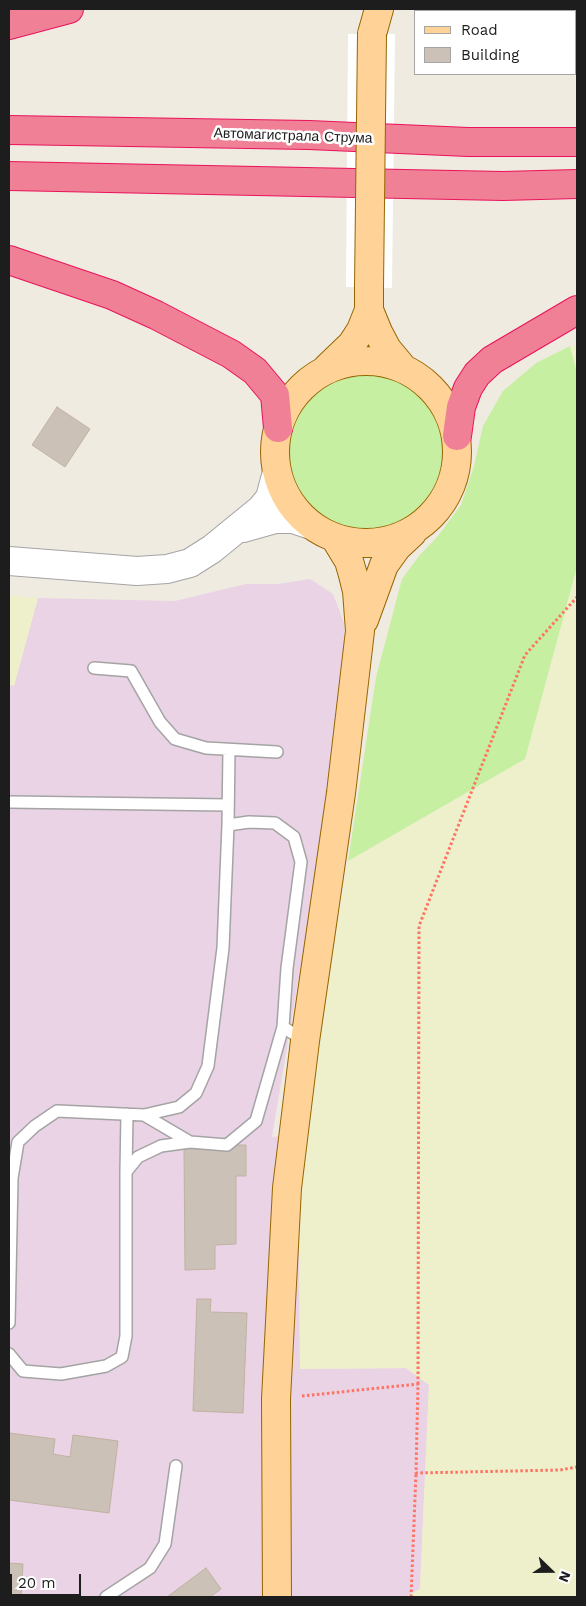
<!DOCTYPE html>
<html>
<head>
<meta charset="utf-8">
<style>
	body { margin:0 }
	#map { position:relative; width:586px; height:1606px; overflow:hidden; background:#efebe1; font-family:"Work Sans",sans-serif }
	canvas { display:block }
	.frame { position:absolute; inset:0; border:10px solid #1d1d1d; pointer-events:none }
	.legend { position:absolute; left:414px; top:10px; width:162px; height:65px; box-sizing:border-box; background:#fff; border:1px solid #a5a5a5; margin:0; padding:6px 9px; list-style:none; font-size:15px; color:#1d1d1d }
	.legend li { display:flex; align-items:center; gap:10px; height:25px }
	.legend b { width:25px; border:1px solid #a5a5a5 }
	.north { position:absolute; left:526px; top:1546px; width:50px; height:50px; -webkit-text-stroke:4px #fff; paint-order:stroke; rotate:112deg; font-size:14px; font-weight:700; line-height:20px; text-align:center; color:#1d1d1d }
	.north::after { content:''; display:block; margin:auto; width:18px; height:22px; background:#1d1d1d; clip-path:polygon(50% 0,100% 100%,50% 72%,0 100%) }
	.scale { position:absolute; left:10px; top:1574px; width:71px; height:22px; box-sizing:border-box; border:2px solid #1d1d1d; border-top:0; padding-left:6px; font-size:15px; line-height:18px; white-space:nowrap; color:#1d1d1d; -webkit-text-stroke:4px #fff; paint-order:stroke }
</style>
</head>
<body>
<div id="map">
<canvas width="586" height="1606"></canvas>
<div class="frame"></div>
<ul class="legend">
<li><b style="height:6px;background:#ffd297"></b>Road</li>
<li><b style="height:14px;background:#cbc1b7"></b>Building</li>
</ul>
<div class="north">N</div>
<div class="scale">20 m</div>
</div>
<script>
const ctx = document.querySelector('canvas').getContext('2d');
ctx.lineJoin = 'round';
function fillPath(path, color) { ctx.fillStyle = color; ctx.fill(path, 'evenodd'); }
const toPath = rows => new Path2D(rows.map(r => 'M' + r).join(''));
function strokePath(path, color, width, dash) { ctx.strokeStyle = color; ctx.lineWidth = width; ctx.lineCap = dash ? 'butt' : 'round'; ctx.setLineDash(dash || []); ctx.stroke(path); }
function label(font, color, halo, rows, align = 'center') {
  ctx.font = font + ' "Work Sans",sans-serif'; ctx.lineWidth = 5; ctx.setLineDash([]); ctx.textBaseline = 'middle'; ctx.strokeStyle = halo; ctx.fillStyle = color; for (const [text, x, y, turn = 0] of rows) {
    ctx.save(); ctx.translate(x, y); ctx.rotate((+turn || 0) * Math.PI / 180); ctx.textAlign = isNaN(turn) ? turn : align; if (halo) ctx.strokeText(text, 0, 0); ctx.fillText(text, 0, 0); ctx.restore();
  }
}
const industrial = toPath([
	[310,579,333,594,344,623,345,656,311,905,272,1137,306,1133,299,1207,300,1369,407,1368,429,1385,420,1589,405,1597,9,1597,9,685,14,685,38,598,175,601,246,584,278,584]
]);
const farmland = toPath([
	[577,344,577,373,570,346],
	[577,567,577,1597,405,1597,420,1589,429,1385,406,1368,300,1369,299,1207,306,1133,318,1036,348,861,525,759],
	[9,595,38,598,14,686,9,685]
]);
const grass = toPath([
	[570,346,577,373,577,567,525,759,348,861,376,677,402,579,419,556,438,536,461,505,474,466,483,426,503,391,536,363],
	'285 453a83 83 0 1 1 166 0a83 83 0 1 1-166 0Z'
]);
const pier = toPath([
	[348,34,395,34,392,288,346,287]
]);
const building = toPath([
	[57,407,90,429,65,467,32,445,57,407],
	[184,1145,246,1145,246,1176,236,1176,236,1244,215,1245,215,1269,185,1270,184,1145],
	[197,1299,211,1299,210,1312,247,1313,243,1413,193,1411,197,1299],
	[9,1433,55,1439,53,1454,70,1457,73,1435,118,1441,109,1513,9,1500,9,1433],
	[9,1563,23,1564,21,1597,9,1597,9,1563],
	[206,1568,221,1589,210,1597,167,1597,206,1568]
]);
const path = toPath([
	[418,1384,419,926,525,655,577,597],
	[302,1396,418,1384,416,1473,560,1470,577,1467],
	[411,1597,416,1473]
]);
const service = toPath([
	[94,668,131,671,160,722,175,739,206,748,277,752],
	[9,802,227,805],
	[228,825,229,750],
	[144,1115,190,1142,227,1145,256,1121,283,1027],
	[126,1172,127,1114],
	[9,1323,12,1178,18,1142,35,1126,57,1111,144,1115,179,1107,196,1093,208,1066,223,948,228,825,249,822,275,823,294,837,301,862,287,968,283,1027,305,1041],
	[9,1354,23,1371,61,1374,106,1366,122,1357,126,1336,126,1172,138,1157,161,1146,190,1142],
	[106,1597,150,1568,165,1544,176,1466]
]);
const tertiary = toPath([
	[243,528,275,519,293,519,311,525],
	[9,561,137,571,167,569,190,563,212,549,261,509,270,498,277,472]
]);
const primary = toPath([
	[372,34,379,9],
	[369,287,369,310,378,332,387,349,402,367],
	'275 452a91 91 0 1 1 182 0a91 91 0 1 1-182 0Z',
	[327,368,352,344,361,330,369,310],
	[364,620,384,565,397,547,412,533],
	[277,1597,276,1399,287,1188,305,1041,341,793,360,631,357,591,353,575,349,561,335,538]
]);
const motorway = toPath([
	[571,9,577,12],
	[9,25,69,9],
	[9,130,309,135,468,142,577,142],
	[9,176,503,186,577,184],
	[9,260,112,295,156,315,231,354,255,371,275,395,278,428],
	[457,436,461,407,468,388,477,374,492,360,577,310]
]);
const primaryBridge = toPath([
	[369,287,372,34]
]);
const streetNames = [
	["Автомагистрала Струма",293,136,2]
];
fillPath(industrial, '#e9d3e5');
fillPath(farmland, '#edf0ca');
fillPath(grass, '#c7efa1');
fillPath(pier, '#fff');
fillPath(building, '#cbc1b7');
strokePath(building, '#c2b1a2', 1);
strokePath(service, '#a4a4a4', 14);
strokePath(tertiary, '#a4a4a4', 30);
strokePath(primary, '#966500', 30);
strokePath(motorway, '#ea125b', 30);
strokePath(path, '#ff7363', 3, [2.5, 2.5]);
strokePath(service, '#fff', 11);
strokePath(tertiary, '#fff', 28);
strokePath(primary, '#ffd297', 28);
strokePath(motorway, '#ef8095', 28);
strokePath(primaryBridge, '#966500', 30, []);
strokePath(primaryBridge, '#ffd297', 28);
label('14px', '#1d1d1d', '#fff', streetNames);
</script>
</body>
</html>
